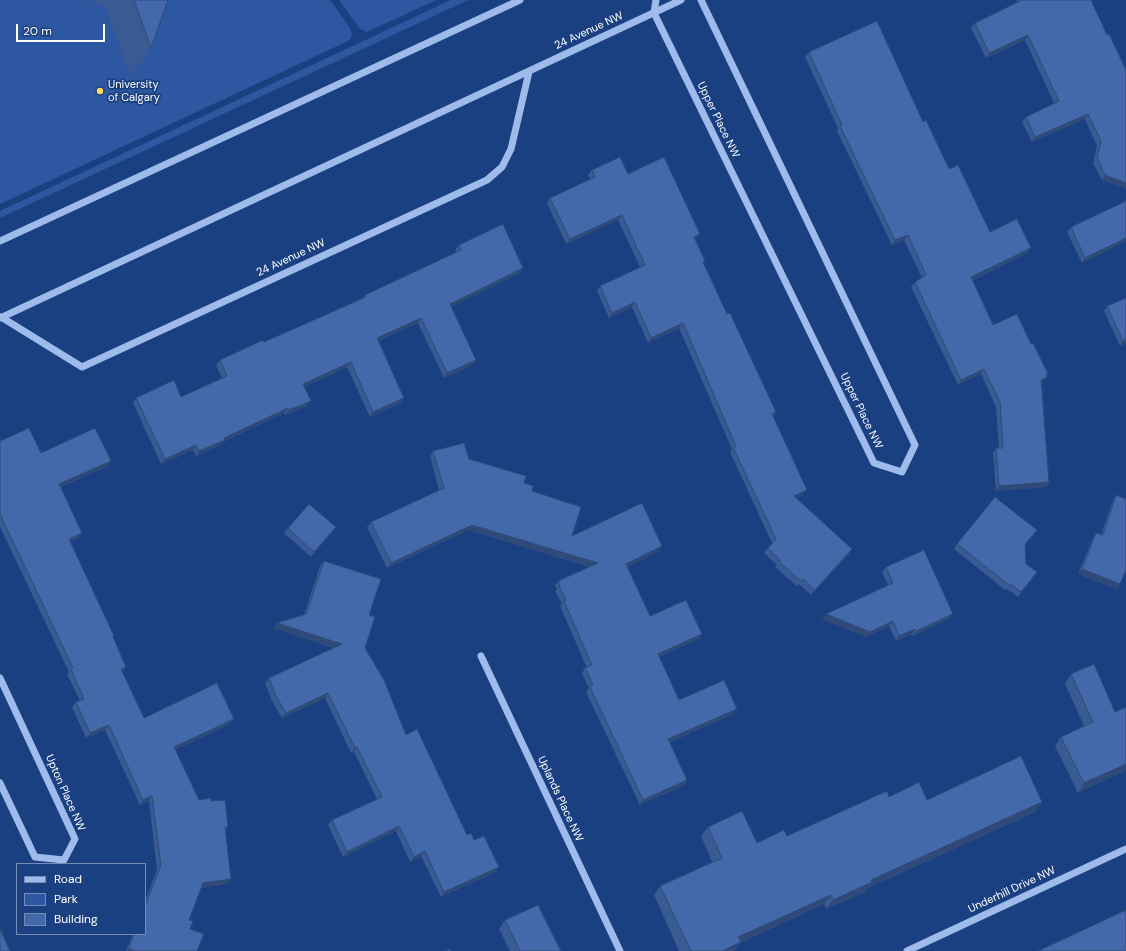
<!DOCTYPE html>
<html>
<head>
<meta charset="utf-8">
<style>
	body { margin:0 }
	#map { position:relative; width:1126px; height:951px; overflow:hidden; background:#1a4082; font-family:"DM Sans",sans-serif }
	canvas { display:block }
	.legend { position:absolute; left:16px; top:863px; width:130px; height:72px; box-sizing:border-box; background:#1a4082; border:1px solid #768cb4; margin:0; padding:5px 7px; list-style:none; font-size:12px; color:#fff }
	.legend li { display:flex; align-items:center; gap:8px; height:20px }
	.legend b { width:20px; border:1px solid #768cb4 }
	.scale { position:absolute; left:16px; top:24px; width:89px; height:18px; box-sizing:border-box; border:2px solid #fff; border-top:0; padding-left:5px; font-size:12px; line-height:14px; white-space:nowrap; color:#fff; -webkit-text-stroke:3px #1a4082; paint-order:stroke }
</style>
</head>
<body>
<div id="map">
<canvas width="1126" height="951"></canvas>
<ul class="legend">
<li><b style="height:5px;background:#9ebbeb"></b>Road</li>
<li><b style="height:11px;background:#2d58a1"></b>Park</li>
<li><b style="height:11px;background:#4369ab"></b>Building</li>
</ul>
<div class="scale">20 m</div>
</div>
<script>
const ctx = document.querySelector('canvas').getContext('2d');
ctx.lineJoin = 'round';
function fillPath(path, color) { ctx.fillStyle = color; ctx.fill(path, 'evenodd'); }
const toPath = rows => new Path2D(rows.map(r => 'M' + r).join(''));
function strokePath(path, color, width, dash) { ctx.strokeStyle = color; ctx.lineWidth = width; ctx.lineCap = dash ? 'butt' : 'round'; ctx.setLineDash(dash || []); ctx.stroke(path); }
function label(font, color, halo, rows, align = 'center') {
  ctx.font = font + ' "DM Sans",sans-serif'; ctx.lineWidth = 3.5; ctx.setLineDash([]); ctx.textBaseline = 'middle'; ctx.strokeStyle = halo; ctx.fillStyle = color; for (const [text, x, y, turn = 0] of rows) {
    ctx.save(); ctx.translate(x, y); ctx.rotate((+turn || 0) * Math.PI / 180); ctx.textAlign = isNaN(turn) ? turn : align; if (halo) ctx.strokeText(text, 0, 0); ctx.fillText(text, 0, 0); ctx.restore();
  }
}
const green = toPath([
	[0,0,89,0,105,8,131,76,158,0,330,0,350,28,352,35,350,40,0,204],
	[339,0,436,0,369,31,366,32,359,28],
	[451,0,468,0,0,218,0,211]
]);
const minor = toPath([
	[656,0,654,13,874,463,902,472,915,445,701,0],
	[0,241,520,0],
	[1,317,82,367,487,180,502,167,511,149,529,72],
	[0,318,681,0],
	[481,656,620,951],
	[0,678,75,839,64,860,35,857,0,783],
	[907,951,1126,849]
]);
const wall = toPath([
	[89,0,168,0,151,48,131,77,105,8],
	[1016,0,1091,0,1126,189,1102,180,1093,163,1097,146,1085,119,1032,142,1022,122,1026,117,1054,103,1025,40,986,58,971,28,975,23,1018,3],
	[809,52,923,122,949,169,990,232,1031,248,1027,253,973,280,993,325,1031,344,1048,374,1043,382,1042,383,1049,482,1046,487,996,491,993,453,996,448,999,448,996,407,981,374,958,385,911,287,915,282,922,278,904,240,892,245,837,131,838,128,805,57],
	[592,170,628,174,696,239,695,240,703,263,727,314,776,412,773,416,803,495,796,498,852,549,849,554,811,595,799,584,797,586,775,567,777,565,764,553,772,543,730,452,732,449,679,328,648,343,632,307,609,318,597,291,600,286,640,267,618,220,566,244,547,203,550,198,590,179,588,175],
	[1126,201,1082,263,1067,232,1071,227],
	[459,245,520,273,451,307,473,365,444,378,418,323,378,341,401,403,370,417,347,367,304,387,307,406,285,415,284,413,223,442,221,445,196,456,193,450,161,464,133,403,136,398,181,397,222,378,216,365,220,360,264,342,363,298,365,295,457,252,455,250],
	[1107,306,1126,343,1120,346,1104,311],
	[0,441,41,453,111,461,107,466,61,487,82,533,78,538,70,542,113,638,123,672,122,672,144,718,230,724,175,750,199,800,211,801,228,827,225,831,227,884,201,888,189,920,190,929,197,951,126,951,133,934,145,934,145,901,157,870,149,801,140,805,105,730,86,738,72,707,76,702,80,701,67,674,69,672,0,527],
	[433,451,469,459,524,483,572,536,659,551,627,567,650,616,702,634,698,639,659,657,679,700,733,714,670,742,687,780,684,785,640,805,586,692,589,688,582,673,585,668,587,668,560,606,562,604,555,591,557,589,555,586,558,581,590,567,468,530,387,568,367,527,371,522,439,490,430,456],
	[1116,495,1120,584,1117,589,1078,574,1093,538,1096,533,1101,535,1113,500],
	[336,527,332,532,311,557,284,533,288,528],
	[1037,530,1025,545,1026,564,1037,572,1018,597,1007,589,1005,590,954,549,957,544],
	[324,561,369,615,365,648,406,735,467,835,474,840,499,867,495,872,441,897,421,856,410,862,396,831,343,857,328,825,332,820,377,799,354,752,351,753,325,698,282,718,272,701,265,683,269,678,334,648,274,628,277,623,304,615,320,566],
	[886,567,950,618,913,636,912,634,896,641,889,626,866,637,822,619,888,585,882,572],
	[1071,674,1126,770,1078,793,1055,746,1061,737,1084,726,1065,684],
	[889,797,927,800,1042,802,1035,812,868,888,865,892,826,909,824,904,740,943,734,951,679,951,654,895,660,886,712,862,701,836,708,827,757,843,787,836],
	[505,920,561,951,510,951,499,929]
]);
const shadedWall = toPath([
	[1028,35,1025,40,986,58,989,53],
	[1088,114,1085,119,1032,142,1035,137],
	[1105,175,1126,183,1126,189,1102,180],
	[622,215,618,220,566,244,570,239],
	[700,234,696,239,690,242,694,237],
	[908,235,904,240,892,245,895,240],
	[1126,238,1126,241,1082,263,1085,258],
	[1031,248,1027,253,968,282,971,277],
	[523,268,520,273,447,309,450,304],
	[635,302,632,307,609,318,612,313],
	[421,318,418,323,374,343,377,338],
	[683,323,679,328,648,343,651,338],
	[1126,339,1126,343,1120,346,1123,341],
	[476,360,473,365,444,378,447,373],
	[351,362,347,367,299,389,303,384],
	[984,369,981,374,958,385,961,380],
	[1046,374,1048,374,1044,378,1047,377,1043,382,1038,385],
	[404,398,401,403,370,417,373,412],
	[311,401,307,406,285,415,289,410],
	[288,408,284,413,223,442,221,445,196,456,199,451,224,438],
	[196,445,193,450,161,464,165,459],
	[111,461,107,466,56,489,59,484],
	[1049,482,1046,487,996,491,999,486],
	[807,490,803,495,790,501,794,496],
	[472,525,598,563,594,568,468,530,387,568,391,563],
	[336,527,332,532,311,557,314,552],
	[82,533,78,538,66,544,69,539],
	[662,546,659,551,622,569,626,564],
	[852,549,849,554,811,595,815,590],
	[1082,569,1120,584,1117,589,1078,574],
	[826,614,893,621,889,626,866,637,822,619],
	[953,614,950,618,913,636,916,631],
	[277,623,342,644,338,649,274,628],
	[915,629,912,634,896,641,899,636],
	[702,634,698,639,654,659,658,654],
	[126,667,123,672,118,674,121,669],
	[328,693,325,698,282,718,286,713],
	[737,709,733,714,665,744,668,739],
	[234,719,230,724,171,752,174,747],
	[109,725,105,730,86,738,90,733],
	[357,747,354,752,351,753,355,748],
	[1126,764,1126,770,1078,793,1084,783],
	[687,780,684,785,640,805,643,800],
	[152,796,149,801,140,805,143,800],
	[1042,802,1035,812,868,888,865,892,826,909,833,900,871,880],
	[399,826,396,831,343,857,347,852],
	[425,851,421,856,410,862,414,857],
	[499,867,495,872,441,897,444,892],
	[231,879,227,884,200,888,203,883],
	[831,895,824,904,740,943,734,951,722,951,738,937],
	[129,948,135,951,127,951]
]);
const building = toPath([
	[134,0,168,0,151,48,134,0],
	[1022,0,1091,0,1107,35,1109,34,1126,70,1126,183,1105,175,1097,158,1101,141,1088,114,1035,137,1026,117,1059,101,1028,35,989,53,975,23,1022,0],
	[877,21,923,122,926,120,949,169,958,165,990,232,1017,219,1031,248,971,277,993,325,1017,314,1031,344,1033,343,1048,374,1046,374,1047,377,1041,380,1049,482,999,486,996,448,1003,448,1000,402,984,369,961,380,915,282,926,275,908,235,895,240,840,126,842,125,809,52,877,21],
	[620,157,628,174,664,157,700,234,694,237,705,261,703,262,727,314,730,313,776,412,772,414,807,490,794,496,852,549,815,590,803,579,801,581,779,562,780,560,768,548,776,539,733,447,736,446,683,323,651,338,635,302,612,313,600,286,645,265,622,215,570,239,550,198,595,177,592,170,620,157],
	[1126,201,1126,238,1085,258,1071,227,1126,201],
	[503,224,523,268,450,304,476,360,447,373,421,318,377,338,404,398,373,412,351,362,303,384,311,401,289,410,288,408,224,438,225,440,199,451,196,445,165,459,136,398,174,380,181,397,227,376,220,360,263,340,264,342,366,297,365,295,461,250,459,245,503,224],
	[1126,298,1126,339,1123,341,1107,306,1126,298],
	[29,428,41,453,95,428,111,461,59,484,82,533,69,539,114,636,113,637,126,667,121,669,144,718,217,683,234,719,174,747,199,800,211,798,211,801,225,800,228,827,225,827,231,879,203,883,189,920,193,921,190,929,204,934,197,951,135,951,129,948,134,934,145,934,145,906,161,865,152,796,143,800,109,725,90,733,76,702,84,699,71,669,73,668,0,514,0,441,29,428],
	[464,443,469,459,526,476,524,483,533,486,532,491,581,507,572,536,642,503,662,546,626,564,650,616,686,600,702,634,658,654,679,700,724,680,737,709,668,739,687,780,643,800,590,687,593,685,585,668,592,665,564,601,566,600,559,586,560,585,558,581,598,563,472,525,391,563,371,522,444,488,433,451,464,443],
	[1116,495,1126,499,1126,570,1120,584,1082,569,1096,533,1103,535,1116,495],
	[995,497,1037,530,1025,544,1026,564,1037,572,1021,592,1010,584,1009,585,957,544,995,497],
	[309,504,336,527,314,552,288,528,309,504],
	[924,550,953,614,916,631,915,629,899,636,893,621,870,632,826,614,893,583,886,567,924,550],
	[324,561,381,579,369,615,375,617,365,648,384,680,406,735,417,729,467,835,471,833,474,840,484,836,499,867,444,892,425,851,414,857,399,826,347,852,332,820,382,797,357,747,355,748,328,693,286,713,276,696,269,678,342,644,277,623,306,614,324,561],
	[1094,664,1115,712,1126,707,1126,764,1084,783,1061,737,1093,722,1071,674,1094,664],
	[1021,756,1042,802,871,880,872,882,833,900,831,895,738,937,741,942,722,951,691,951,660,886,722,858,708,827,742,811,757,843,784,830,787,836,887,791,889,797,919,782,927,800,1021,756],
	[538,905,561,951,520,951,505,920,538,905],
	[1126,910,1126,951,1038,951,1126,910],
	[0,929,10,951,0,951,0,929],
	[450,949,451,951,446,951,450,949]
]);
const markers = [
	[100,91,4,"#fdda5a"]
];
const streetNames = [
	["24 Avenue NW",589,31,-25],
	["Upper Place NW",718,120,64],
	["24 Avenue NW",291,258,-25],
	["Upper Place NW",861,411,64],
	["Upton Place NW",65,793,66],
	["Uplands Place NW",560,799,65],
	["Underhill Drive NW",1012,890,-25]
];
const poiNames = [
	["University",108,85],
	["of Calgary",108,98]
];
fillPath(green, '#2d58a1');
strokePath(minor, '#9ebbeb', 7);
fillPath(wall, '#3a5a93');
fillPath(shadedWall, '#2f4a78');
fillPath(building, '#4369ab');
strokePath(building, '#2f4a78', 1);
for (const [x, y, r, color] of markers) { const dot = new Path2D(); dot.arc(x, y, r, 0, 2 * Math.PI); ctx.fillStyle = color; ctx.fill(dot); strokePath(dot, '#1a4082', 1.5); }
label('11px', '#fff', '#1a4082', streetNames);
label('11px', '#fff', '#1a4082', poiNames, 'left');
</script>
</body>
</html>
